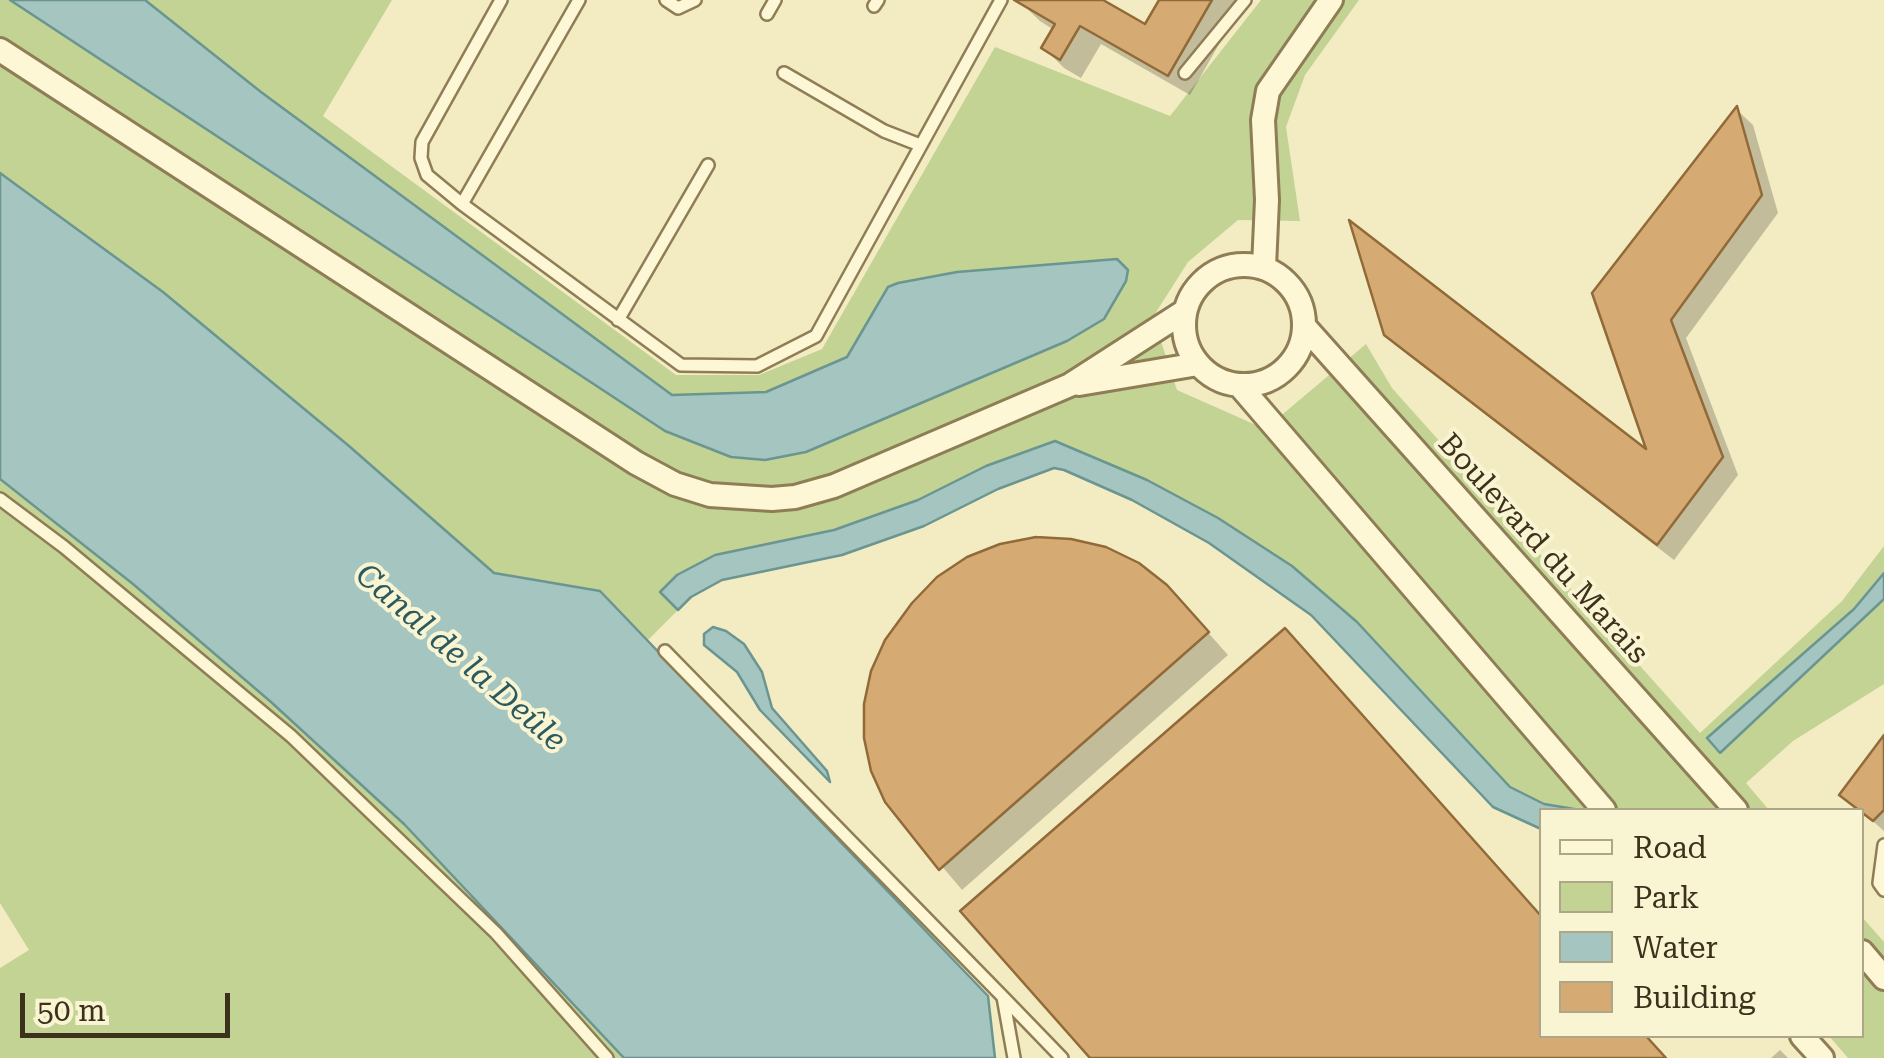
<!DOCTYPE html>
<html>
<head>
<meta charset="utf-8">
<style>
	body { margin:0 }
	#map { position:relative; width:1884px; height:1058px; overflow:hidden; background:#f3ecc2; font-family:"Roboto Serif",serif }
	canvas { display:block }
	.legend { position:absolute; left:1539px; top:808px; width:325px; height:230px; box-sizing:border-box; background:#f9f4d2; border:2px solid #aea689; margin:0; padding:12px 18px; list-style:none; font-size:30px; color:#3d311c }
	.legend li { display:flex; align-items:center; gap:20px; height:50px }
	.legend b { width:50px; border:2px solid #aea689 }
	.scale { position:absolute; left:20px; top:993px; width:210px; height:45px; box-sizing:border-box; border:5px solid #3d311c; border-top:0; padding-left:12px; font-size:30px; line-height:35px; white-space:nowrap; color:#3d311c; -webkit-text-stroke:8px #f9f4d2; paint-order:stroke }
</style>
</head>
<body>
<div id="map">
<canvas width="1884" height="1058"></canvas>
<ul class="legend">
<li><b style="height:12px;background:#fdf7d6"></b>Road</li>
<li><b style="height:28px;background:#c2d394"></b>Park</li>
<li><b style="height:28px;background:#a4c5c0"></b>Water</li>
<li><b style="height:28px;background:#d6ab73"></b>Building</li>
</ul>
<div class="scale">50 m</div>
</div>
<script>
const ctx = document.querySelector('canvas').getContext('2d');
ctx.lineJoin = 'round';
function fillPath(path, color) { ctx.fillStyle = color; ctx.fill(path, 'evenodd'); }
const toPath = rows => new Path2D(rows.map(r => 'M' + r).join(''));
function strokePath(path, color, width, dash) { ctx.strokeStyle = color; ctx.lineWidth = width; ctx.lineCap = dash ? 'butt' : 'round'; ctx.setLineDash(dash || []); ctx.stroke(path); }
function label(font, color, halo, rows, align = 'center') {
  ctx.font = font + ' "Roboto Serif",serif'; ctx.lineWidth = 8; ctx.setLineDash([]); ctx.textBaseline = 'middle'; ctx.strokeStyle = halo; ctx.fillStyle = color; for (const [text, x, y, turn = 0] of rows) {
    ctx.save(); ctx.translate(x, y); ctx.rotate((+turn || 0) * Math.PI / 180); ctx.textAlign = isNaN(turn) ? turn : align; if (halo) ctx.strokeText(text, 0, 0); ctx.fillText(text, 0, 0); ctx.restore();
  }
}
const green = toPath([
	[0,0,392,0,323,116,676,375,759,375,822,349,995,47,1170,116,1261,0,1359,0,1305,75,1286,127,1300,221,1238,220,1188,262,1153,317,1177,390,1265,429,1366,344,1392,388,1700,733,1842,601,1884,546,1884,573,1854,609,1706,738,1721,756,1720,753,1884,599,1884,684,1793,741,1746,783,1769,810,1580,810,1544,804,1510,787,1357,622,1292,566,1218,518,1147,480,1055,441,986,466,918,500,834,530,715,555,677,575,661,592,678,610,648,640,600,591,494,573,349,446,163,292,0,173],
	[0,479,133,584,271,702,404,824,624,1058,0,1058,0,968,29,950,0,903],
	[1862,917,1884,942,1884,1058,1848,1058,1829,1036,1862,1036]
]);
const water = toPath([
	[10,0,145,0,261,92,672,395,766,392,847,357,888,287,898,283,957,272,1117,259,1128,270,1126,281,1104,319,1067,341,806,452,765,460,731,457,665,431,10,0],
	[0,173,163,292,349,446,494,573,600,591,988,996,995,1058,624,1058,404,824,271,702,133,584,0,479,0,173],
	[1055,441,1147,480,1218,518,1292,566,1357,622,1510,787,1544,804,1580,810,1542,810,1541,829,1493,807,1311,615,1209,543,1132,500,1064,470,1054,468,998,489,924,526,842,555,722,580,691,597,678,610,660,592,677,575,715,555,834,530,918,500,986,466,1055,441],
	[1884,573,1884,599,1720,753,1707,738,1854,609,1884,573],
	[713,627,726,631,744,644,762,672,772,708,827,771,830,782,760,710,737,672,704,645,704,634,713,627]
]);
const shadow = toPath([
	[1098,0,1146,27,1161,0,1238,0,1242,4,1190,95,1101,44,1081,78,1064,68,1044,48,1054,30,1040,21,1019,1],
	[1737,110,1753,125,1778,213,1686,338,1738,475,1674,560,1403,351,1386,334,1652,456,1595,294],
	[1188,610,1228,655,962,890,887,801],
	[1884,740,1884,831,1842,794],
	[1542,1036,1645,1036,1665,1058,1093,1058],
	[1780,1050,1788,1058,1771,1058]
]);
const building = toPath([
	[1014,0,1103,0,1145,24,1159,0,1212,0,1168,76,1080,26,1060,60,1041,48,1055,24,1014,0],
	[1737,106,1762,195,1671,320,1723,457,1657,545,1384,335,1349,220,1646,449,1592,293,1737,106],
	[1036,537,1071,539,1106,547,1139,563,1167,585,1209,632,939,870,885,802,871,771,864,738,864,704,871,671,885,640,912,603,937,577,967,557,1000,544,1036,537],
	[1285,628,1542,917,1542,1036,1646,1036,1666,1058,1090,1058,960,911,1285,628],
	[1884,735,1884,810,1873,821,1839,795,1884,735]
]);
const lane = toPath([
	[501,0,422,142,421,158,427,175,462,204,579,0],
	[666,0,678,8,695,0],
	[874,6,878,0],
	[767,14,775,0],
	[784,73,884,131,920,145],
	[1185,73,1245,0],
	[462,204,681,365,757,366,816,336,1001,0],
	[618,320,708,165],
	[0,499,64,547,291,736,496,933,607,1058],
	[665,651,1003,997,1014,1058],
	[1884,845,1879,883,1884,890],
	[1003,997,1062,1058]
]);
const street = toPath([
	[0,50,636,463,675,484,710,495,772,499,795,497,834,486,1070,385,1185,311],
	'1184 325a60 60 0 1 1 120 0a60 60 0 1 1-120 0Z',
	[1264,267,1267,200,1263,120,1268,91,1331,0],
	[1305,327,1736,810],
	[1079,384,1198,364],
	[1239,385,1604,810],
	[1862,952,1884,978],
	[1802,1036,1822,1058]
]);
const streetNames = [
	["Boulevard du Marais",1543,549,48]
];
const waterNames = [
	["Canal de la Deûle",460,658,41]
];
fillPath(green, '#c2d394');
fillPath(water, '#a4c5c0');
strokePath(water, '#6a9591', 2.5);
fillPath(shadow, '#0003');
fillPath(building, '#d6ab73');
strokePath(building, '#916a39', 2.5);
strokePath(lane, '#8f7d56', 16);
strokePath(street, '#8f7d56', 28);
strokePath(lane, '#fdf7d6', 11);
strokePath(street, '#fdf7d6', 22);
label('30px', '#3d311c', '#f9f4d2', streetNames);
label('italic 32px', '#2a5a5f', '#f9f4d2', waterNames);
</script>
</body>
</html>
